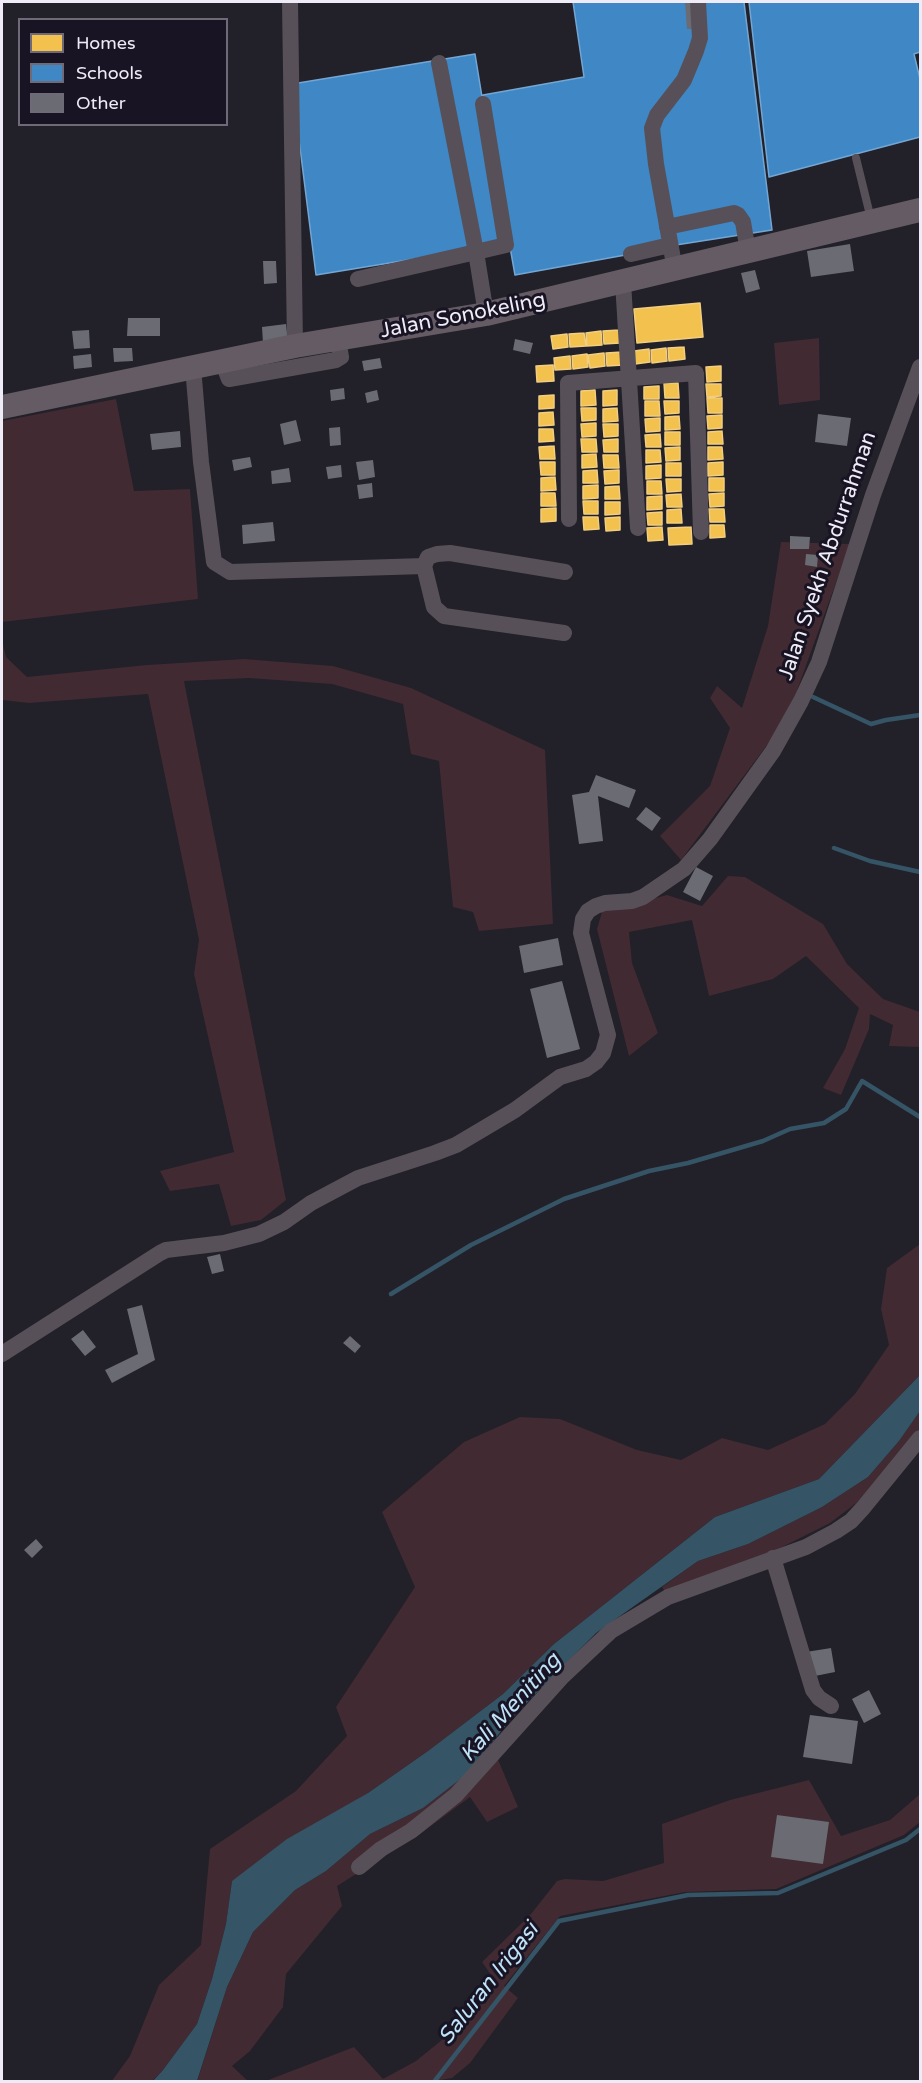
<!DOCTYPE html>
<html>
<head>
<meta charset="utf-8">
<style>
	body { margin:0 }
	#map { position:relative; width:922px; height:2083px; overflow:hidden; background:#222028; font-family:"Varela Round",sans-serif }
	canvas { display:block }
	.frame { position:absolute; inset:0; border:3px solid #efecf7; pointer-events:none }
	.legend { position:absolute; left:18px; top:18px; width:210px; height:108px; box-sizing:border-box; background:#181423; border:2px solid #6e6a78; margin:0; padding:8px 10px; list-style:none; font-size:18px; color:#efecf7 }
	.legend li { display:flex; align-items:center; gap:12px; height:30px }
	.legend b { width:30px; border:2px solid #6e6a78 }
</style>
</head>
<body>
<div id="map">
<canvas width="922" height="2083"></canvas>
<div class="frame"></div>
<ul class="legend">
<li><b style="height:16px;background:#f2c14e"></b>Homes</li>
<li><b style="height:16px;background:#3f88c5"></b>Schools</li>
<li><b style="height:16px;background:#6a6b73"></b>Other</li>
</ul>
</div>
<script>
const ctx = document.querySelector('canvas').getContext('2d');
ctx.lineJoin = 'round';
function fillPath(path, color) { ctx.fillStyle = color; ctx.fill(path, 'evenodd'); }
const toPath = rows => new Path2D(rows.map(r => 'M' + r).join(''));
function strokePath(path, color, width, dash) { ctx.strokeStyle = color; ctx.lineWidth = width; ctx.lineCap = dash ? 'butt' : 'round'; ctx.setLineDash(dash || []); ctx.stroke(path); }
function label(font, color, halo, rows, align = 'center') {
  ctx.font = font + ' "Varela Round",sans-serif'; ctx.lineWidth = 6; ctx.setLineDash([]); ctx.textBaseline = 'middle'; ctx.strokeStyle = halo; ctx.fillStyle = color; for (const [text, x, y, turn = 0] of rows) {
    ctx.save(); ctx.translate(x, y); ctx.rotate((+turn || 0) * Math.PI / 180); ctx.textAlign = isNaN(turn) ? turn : align; if (halo) ctx.strokeText(text, 0, 0); ctx.fillText(text, 0, 0); ctx.restore();
  }
}
const green = toPath([
	[819,338,820,400,779,405,774,343],
	[116,399,134,491,190,489,198,599,2,622,2,421],
	[781,542,850,544,795,696,776,733,681,860,660,836,710,786,730,728,710,698,717,686,742,708,768,626],
	[2,640,6,657,27,677,147,665,244,659,333,666,411,688,545,750,553,924,479,931,473,912,453,907,439,761,411,754,403,704,332,684,249,678,184,681,286,1200,261,1220,231,1226,219,1184,170,1191,160,1171,234,1152,194,974,199,940,148,694,29,703,2,700],
	[728,876,745,877,823,924,847,964,883,999,920,1012,920,1047,889,1046,893,1025,870,1014,869,1029,841,1095,823,1088,845,1049,859,1008,806,956,773,979,709,996,692,920,629,932,632,963,658,1033,629,1056,597,929,602,912,667,895,702,906],
	[920,1244,920,1375,819,1479,715,1517,554,1644,503,1694,428,1751,368,1793,232,1881,226,1924,212,1979,197,2024,163,2070,152,2081,111,2082,130,2056,159,1985,201,1945,210,1849,296,1791,347,1736,336,1707,415,1587,382,1512,464,1442,520,1417,560,1419,637,1450,681,1460,722,1438,768,1450,825,1424,855,1394,889,1345,881,1309,887,1268],
	[920,1411,920,1428,863,1498,830,1523,776,1550,666,1593,662,1587,698,1561,748,1544,822,1507,868,1477,899,1441],
	[491,1743,518,1807,487,1822,470,1797,420,1834,337,1886,342,1906,286,1974,283,2007,250,2051,232,2066,248,2081,197,2082,227,1987,253,1932,295,1890,326,1871,370,1834,423,1808,467,1774],
	[809,1780,841,1836,890,1820,920,1794,920,1822,904,1835,776,1889,685,1892,560,1916,504,1986,518,1998,470,2063,452,2078,428,2082,263,2082,354,2047,383,2079,416,2061,454,2030,491,1975,482,1962,531,1914,557,1881,565,1879,603,1881,664,1863,662,1824,730,1800]
]);
const water = toPath([
	[920,1375,920,1411,899,1441,868,1477,822,1507,748,1544,698,1561,596,1633,510,1720,467,1774,423,1808,370,1834,326,1871,295,1890,253,1932,227,1987,197,2081,152,2082,163,2070,197,2024,212,1979,226,1924,232,1881,287,1839,368,1793,428,1751,503,1694,554,1644,715,1517,819,1479]
]);
const homes = toPath([
	[700,303,703,337,637,343,634,309,700,303],
	[619,330,620,343,604,344,603,331,619,330],
	[601,331,602,345,587,346,586,333,601,331],
	[584,333,586,346,570,347,569,334,584,333],
	[567,334,568,347,553,349,551,336,567,334],
	[684,347,685,359,669,361,668,348,684,347],
	[666,348,667,361,652,363,651,350,666,348],
	[649,349,650,362,635,364,634,351,649,349],
	[622,352,623,365,607,366,606,353,622,352],
	[604,353,605,366,590,368,588,355,604,353],
	[587,354,588,367,573,369,572,356,587,354],
	[570,356,571,369,555,370,554,358,570,356],
	[553,365,554,381,537,382,536,366,553,365],
	[721,366,721,381,707,382,706,367,721,366],
	[664,383,678,383,679,398,665,398,664,383],
	[706,384,721,384,721,396,707,397,706,384],
	[659,386,659,399,644,399,644,387,659,386],
	[595,390,596,405,581,406,581,391,595,390],
	[617,390,617,405,603,406,603,391,617,390],
	[554,395,554,408,539,409,539,396,554,395],
	[707,398,722,398,722,413,708,413,707,398],
	[645,401,659,401,660,416,645,416,645,401],
	[664,401,679,401,679,413,665,414,664,401],
	[581,408,596,408,596,420,582,421,581,408],
	[617,408,618,421,603,422,603,409,617,408],
	[553,412,554,425,539,426,539,413,553,412],
	[722,415,722,428,708,429,707,416,722,415],
	[679,416,680,429,665,430,665,417,679,416],
	[660,418,660,431,646,432,645,419,660,418],
	[596,423,596,436,582,437,581,424,596,423],
	[603,424,618,424,618,436,604,437,603,424],
	[539,429,553,429,554,441,539,442,539,429],
	[722,431,723,444,708,444,708,432,722,431],
	[665,432,680,432,680,445,665,445,665,432],
	[660,434,661,447,646,447,645,435,660,434],
	[581,439,596,439,597,452,582,452,581,439],
	[618,439,618,452,604,452,603,440,618,439],
	[554,446,555,459,540,459,539,447,554,446],
	[680,447,680,460,666,461,665,448,680,447],
	[708,447,722,447,723,459,708,460,708,447],
	[646,450,660,450,661,462,646,463,646,450],
	[596,454,597,467,582,468,582,455,596,454],
	[603,455,618,455,619,468,604,468,603,455],
	[540,462,555,462,555,475,541,475,540,462],
	[723,462,723,475,708,476,708,463,723,462],
	[666,463,681,463,681,476,666,476,666,463],
	[661,465,661,478,646,479,646,466,661,465],
	[597,470,598,483,583,483,583,471,597,470],
	[619,470,619,483,605,484,604,471,619,470],
	[555,477,556,490,541,491,541,478,555,477],
	[709,478,724,478,724,491,709,491,709,478],
	[666,479,681,479,681,491,667,492,666,479],
	[647,481,661,481,662,494,647,494,647,481],
	[598,485,598,498,583,499,583,486,598,485],
	[619,486,620,499,605,499,605,487,619,486],
	[541,493,555,493,556,506,541,506,541,493],
	[724,493,724,506,710,507,709,494,724,493],
	[681,494,682,507,667,507,666,495,681,494],
	[662,496,662,509,647,510,647,497,662,496],
	[583,501,598,501,598,514,584,514,583,501],
	[605,502,620,502,620,514,605,515,605,502],
	[556,508,556,521,541,522,541,509,556,508],
	[681,509,682,523,667,523,667,510,681,509],
	[709,509,724,509,725,522,710,522,709,509],
	[662,512,662,525,648,525,647,513,662,512],
	[583,517,598,517,599,529,584,530,583,517],
	[620,517,620,530,606,531,605,518,620,517],
	[710,525,724,525,725,537,710,538,710,525],
	[662,527,663,540,648,541,647,528,662,527],
	[691,527,692,544,669,545,668,528,691,527]
]);
const schools = toPath([
	[573,2,744,2,772,230,631,252,631,254,515,275,483,95,584,77,573,2],
	[749,2,920,2,920,52,914,54,920,79,920,137,769,177,749,2],
	[475,54,506,244,316,275,292,84,475,54]
]);
const stream = toPath([
	[813,697,871,724,886,720,920,715],
	[834,848,870,861,920,872],
	[391,1294,471,1245,564,1199,649,1171,688,1163,763,1141,790,1129,824,1123,846,1109,862,1081,920,1117],
	[434,2082,559,1921,688,1895,778,1893,906,1840,920,1829]
]);
const building = toPath([
	[685,2,696,2,698,29,687,29],
	[850,244,854,271,811,277,807,251],
	[263,261,276,261,277,283,264,284],
	[755,270,760,289,746,293,741,273],
	[128,318,160,318,160,336,127,336],
	[286,324,288,341,263,343,262,327],
	[89,330,90,348,74,349,72,331],
	[515,339,533,343,530,354,513,350],
	[113,348,132,348,133,361,114,362],
	[91,354,92,367,74,369,73,356],
	[380,358,382,368,364,371,362,361],
	[344,388,345,399,331,401,330,390],
	[377,390,379,400,367,403,365,393],
	[818,414,851,418,847,446,815,442],
	[296,420,301,441,284,445,280,424],
	[340,427,341,445,330,446,329,428],
	[180,431,181,447,152,450,150,434],
	[250,457,252,467,234,471,232,460],
	[373,460,375,477,359,480,356,462],
	[341,465,342,477,328,479,326,467],
	[289,468,291,482,272,484,271,471],
	[372,483,373,497,359,499,357,485],
	[273,522,275,541,243,544,242,525],
	[790,536,810,537,809,549,790,549],
	[806,554,818,555,817,567,805,565],
	[596,775,636,790,629,808,598,796,603,841,579,844,572,795,589,792],
	[646,807,661,818,652,831,636,819],
	[696,867,713,876,700,901,683,892],
	[558,938,563,965,524,973,519,946],
	[562,981,580,1049,547,1058,530,989],
	[220,1254,224,1271,212,1274,207,1257],
	[142,1305,155,1360,112,1383,105,1370,138,1354,127,1309],
	[83,1330,96,1347,85,1356,71,1339],
	[350,1336,361,1346,355,1353,343,1343],
	[36,1539,43,1547,32,1558,24,1550],
	[831,1648,835,1672,810,1677,806,1652],
	[869,1690,881,1714,864,1723,852,1699],
	[810,1715,858,1721,852,1764,803,1757],
	[777,1815,829,1822,823,1864,771,1857]
]);
const lane = toPath([
	[856,158,871,219]
]);
const street = toPath([
	[290,2,295,346],
	[483,104,506,245,476,252,486,314],
	[667,227,734,213,738,215,743,222,748,251],
	[631,254,670,245],
	[675,270,656,164,652,128,657,115,684,80,696,51,700,38,698,2],
	[358,279,476,252,439,63],
	[623,282,638,528],
	[222,361,229,379,336,360,341,357,338,340],
	[193,367,201,462,214,562,230,572,424,566],
	[569,519,568,383,696,373,701,532],
	[564,633,444,616,434,607,424,566,428,557,437,554,450,553,565,572],
	[2,1354,160,1253,166,1250,224,1243,259,1234,284,1222,311,1203,358,1178,435,1153,456,1145,515,1110,560,1077,586,1069,596,1062,603,1053,608,1035,581,933,583,919,588,911,596,906,605,903,632,901,643,897,684,869,710,839,773,751,801,701,819,662,873,495,920,367],
	[773,1558,813,1690,819,1698,831,1706],
	[359,1867,381,1849,411,1831,456,1795,562,1677,611,1631,668,1597,806,1547,836,1531,851,1521,863,1508,920,1438]
]);
const secondary = toPath([
	[2,407,295,346,486,314,920,210]
]);
const streetNames = [
	["Jalan Sonokeling",463,316,-11],
	["Jalan Syekh Abdurrahman",828,556,-71]
];
const waterNames = [
	["Kali Meniting",511,1708,-48],
	["Saluran Irigasi",489,1984,-52]
];
fillPath(green, '#412a32');
fillPath(water, '#355466');
fillPath(homes, '#f2c14e');
strokePath(homes, '#f1ce81', 1.5);
fillPath(schools, '#3f88c5');
strokePath(schools, '#74a6d4', 1.5);
strokePath(stream, '#355466', 4.5);
fillPath(building, '#6a6b73');
strokePath(lane, '#585058', 8);
strokePath(street, '#585058', 16);
strokePath(secondary, '#645b64', 24);
label('21px', '#efecf7', '#181423', streetNames);
label('italic 22px', '#bfe3f9', '#181423', waterNames);
</script>
</body>
</html>
